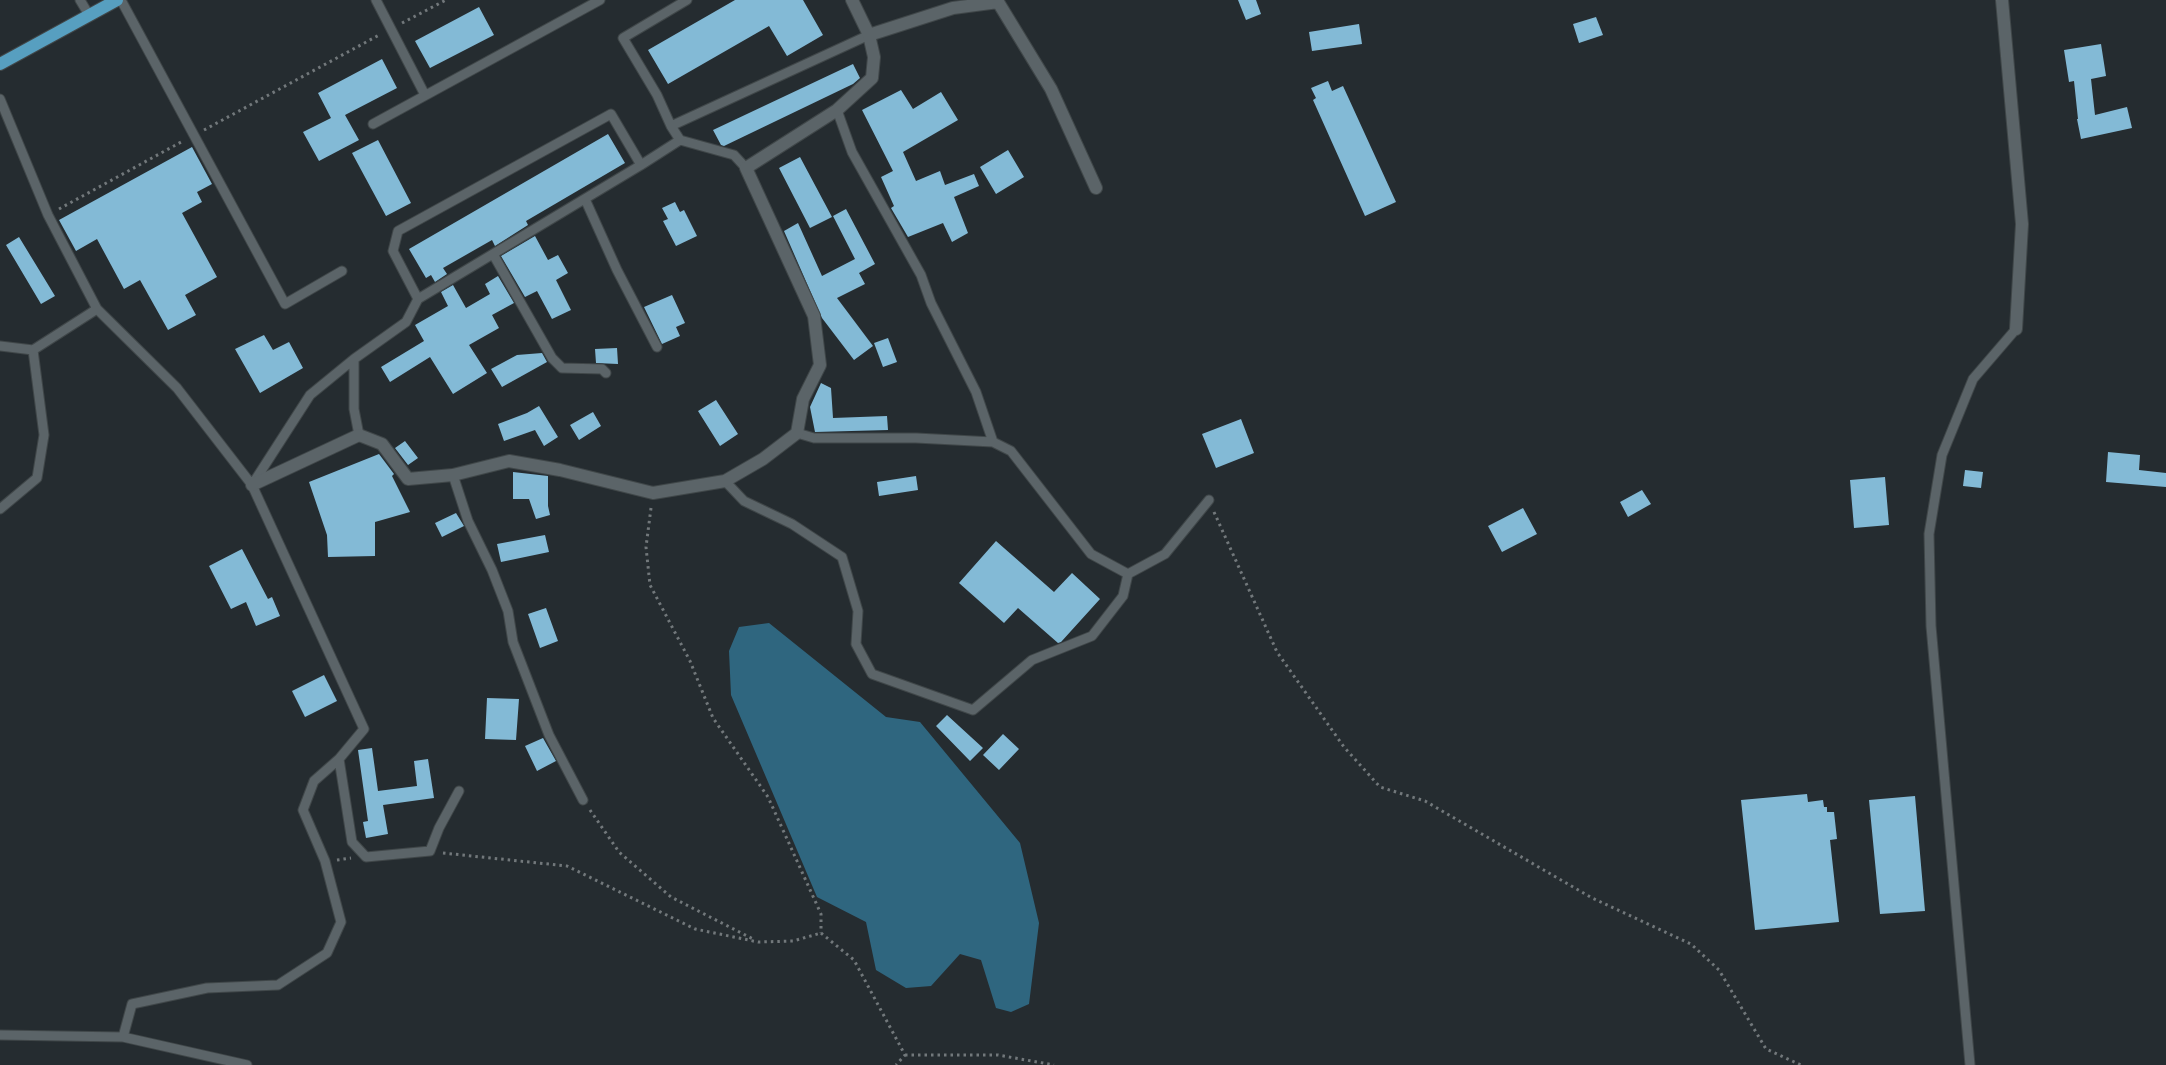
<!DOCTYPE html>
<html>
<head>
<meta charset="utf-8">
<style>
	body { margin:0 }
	canvas { display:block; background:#252c30 }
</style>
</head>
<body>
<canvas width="2166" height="1065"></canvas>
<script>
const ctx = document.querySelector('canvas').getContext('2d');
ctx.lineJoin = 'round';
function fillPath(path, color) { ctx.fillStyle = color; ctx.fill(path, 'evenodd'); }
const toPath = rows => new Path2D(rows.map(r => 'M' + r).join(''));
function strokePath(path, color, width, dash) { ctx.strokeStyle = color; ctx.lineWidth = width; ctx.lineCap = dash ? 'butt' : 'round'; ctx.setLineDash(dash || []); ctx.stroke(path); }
const forest = toPath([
	[769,623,886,717,920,722,1020,843,1039,923,1029,1004,1011,1012,996,1008,981,960,960,954,931,986,906,988,876,970,866,922,817,897,731,695,729,651,739,627]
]);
const building = toPath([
	[735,0,803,0,823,35,787,56,769,26,668,84,648,50],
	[1238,0,1256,0,1261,14,1246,20],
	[479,7,494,35,430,68,415,41],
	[1596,17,1603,35,1579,43,1573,24],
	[1359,24,1362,44,1312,51,1309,32],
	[2101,44,2106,76,2091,79,2095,115,2127,107,2132,128,2081,139,2077,119,2078,119,2074,81,2069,82,2064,50],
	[382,59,397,88,345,115,359,140,319,161,303,132,331,118,318,93],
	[853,64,860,78,853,84,724,146,721,145,713,130],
	[1328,81,1332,91,1343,86,1396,202,1365,216,1313,100,1316,98,1311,88],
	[901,90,913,109,941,92,958,120,903,152,916,181,940,171,945,185,974,174,979,186,954,197,968,233,952,242,943,223,908,237,891,208,894,206,881,177,893,171,862,110],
	[608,134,625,163,526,221,528,225,495,246,492,240,443,268,447,274,435,282,431,275,426,278,409,249],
	[378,140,411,203,386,216,352,153],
	[192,147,212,184,197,192,202,202,182,213,217,277,185,295,196,315,168,330,140,280,124,289,97,239,76,251,59,220],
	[1008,150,1024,177,996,194,980,167],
	[800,157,832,217,810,228,779,168],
	[675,202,680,212,684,210,697,236,676,246,663,221,668,219,662,208],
	[846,209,875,264,859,273,865,284,837,298,873,346,854,360,822,318,784,231,798,223,822,276,855,259,833,216],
	[535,236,548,260,558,255,568,273,556,280,571,310,552,319,537,291,525,297,501,256],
	[19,237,55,296,41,304,6,245],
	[498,276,514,303,492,315,499,328,469,345,487,373,453,394,430,357,390,382,381,367,424,341,415,325,448,306,441,292,453,285,466,308,490,294,485,284],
	[672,295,685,323,676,327,680,336,662,344,644,307],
	[264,335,273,350,289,342,303,368,260,393,235,349],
	[888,338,897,362,883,367,874,343],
	[617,348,618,364,596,363,595,349],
	[542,353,547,362,502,387,491,369,517,355],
	[821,383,831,388,833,418,887,416,888,430,815,432,810,407],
	[716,400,738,434,720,446,698,411],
	[539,406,558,437,544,446,535,430,504,441,498,424,527,413],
	[593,412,601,426,579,440,570,425],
	[1241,419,1254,453,1216,468,1202,434],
	[405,441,418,458,408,465,395,448],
	[2108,452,2140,455,2139,470,2166,473,2166,487,2106,482],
	[379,454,394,474,392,476,410,512,375,522,375,556,328,557,327,535,309,482],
	[1965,470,1983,472,1981,488,1963,486],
	[513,472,548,476,548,506,550,515,536,519,529,499,513,499],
	[916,476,918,490,879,496,877,482],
	[1885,477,1889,525,1854,528,1850,480],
	[1642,490,1651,504,1628,517,1620,502],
	[1523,508,1537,534,1502,552,1488,526],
	[456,513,464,526,442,537,435,523],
	[545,535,549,552,501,562,497,544],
	[996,541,1054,592,1072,573,1100,599,1061,642,1058,643,1018,608,1004,623,959,583],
	[242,549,268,599,272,597,280,616,256,626,246,602,231,609,209,566],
	[546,608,558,641,540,648,528,614],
	[324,675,337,701,305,717,292,691],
	[487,698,519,699,516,740,485,739],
	[947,715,983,748,970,761,936,726],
	[1003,734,1019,749,999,770,983,755],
	[543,738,556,761,537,771,525,746],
	[372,748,378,791,417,786,414,761,428,759,434,798,383,805,388,834,366,838,363,822,368,821,358,750],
	[1807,794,1808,802,1823,800,1824,807,1827,807,1827,812,1834,812,1837,839,1830,840,1839,922,1755,930,1741,800],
	[1915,796,1925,911,1880,914,1869,800]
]);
const path = toPath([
	[402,23,446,0],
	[204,130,381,34],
	[59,209,183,141],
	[651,508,646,547,650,585,690,661,713,718,768,797,821,914,821,933],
	[1214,512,1277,652,1344,747,1380,787,1425,801,1592,898,1691,944,1719,970,1766,1049,1801,1065],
	[590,810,619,852,671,897,753,939],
	[443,853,567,866,695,929,758,942,793,941,821,933],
	[337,860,351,858],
	[821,933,854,960,905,1055,896,1065],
	[905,1055,998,1055,1054,1065]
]);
const service = toPath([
	[80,0,89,15],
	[121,0,285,304,342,271],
	[376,0,425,95],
	[687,0,623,38,657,95,671,126,869,35],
	[0,99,48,215,97,309,177,388,252,485,364,729,339,759,352,842,366,857,430,851,439,828,459,791],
	[837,110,852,152,921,275,931,303,976,392,993,442],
	[373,124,600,0],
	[671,126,680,140,734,155,746,168],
	[641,165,611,114,398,231,393,251,418,299,641,165,680,140],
	[585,199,617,270,657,347],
	[493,254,552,358,562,368,602,369,606,373],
	[0,346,33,350,97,309],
	[354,359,354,409,359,435],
	[797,433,814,438,916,438,993,442,1011,451,1091,554,1128,574,1165,554,1209,500],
	[453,475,468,521,492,570,508,611,513,642,549,735,583,800],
	[725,481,744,501,792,524,842,557,858,611,856,644,872,674,973,710,1032,660,1092,636,1123,596,1128,574],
	[252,485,310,395,354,359,406,322,418,299],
	[0,509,37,478,44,435,33,350],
	[0,1035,123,1037,247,1065],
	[123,1037,132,1004,207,988,278,985,327,953,341,922,325,861,303,810,314,781,339,759],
	[1970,1065,1931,626,1929,534,1942,455,1973,379,2016,329]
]);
const minor = toPath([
	[2002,0,2022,224,2016,329],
	[869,35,953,8,998,2,1051,89,1096,188],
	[252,485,359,435,382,444,408,479,453,475,509,461,560,470,653,493,725,481,763,459,797,433,803,399,820,365,814,316,746,168,837,110,872,78,874,57,869,35,852,0]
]);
const primary = toPath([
	[0,64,117,0]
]);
fillPath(forest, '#2f667f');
fillPath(building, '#83bad6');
strokePath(service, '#404749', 11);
strokePath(minor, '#404749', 14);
strokePath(primary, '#404749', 14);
strokePath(path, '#72787b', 3, [2.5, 4]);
strokePath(service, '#5b6468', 9);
strokePath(minor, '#5b6468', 12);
strokePath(primary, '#579fc0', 12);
</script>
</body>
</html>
